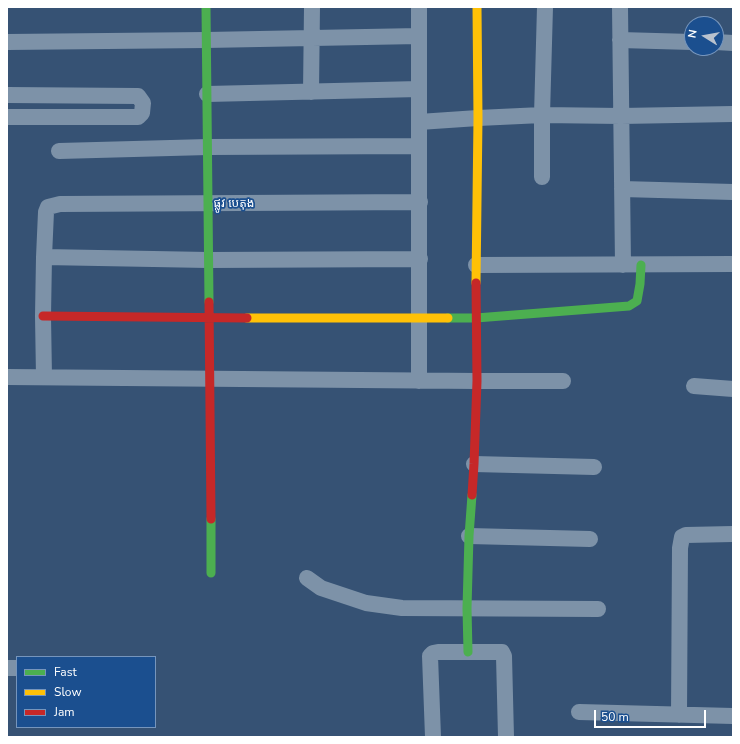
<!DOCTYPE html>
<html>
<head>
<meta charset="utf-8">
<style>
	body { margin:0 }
	#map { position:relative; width:740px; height:744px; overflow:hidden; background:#365274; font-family:"Nunito Sans",sans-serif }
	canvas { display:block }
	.frame { position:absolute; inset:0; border:8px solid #fff; pointer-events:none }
	.legend { position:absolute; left:16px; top:656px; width:140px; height:72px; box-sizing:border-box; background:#1b4f8f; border:1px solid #7695bc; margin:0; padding:5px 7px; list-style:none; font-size:12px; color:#fff }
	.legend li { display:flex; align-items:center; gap:8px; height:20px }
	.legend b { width:20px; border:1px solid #7695bc }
	.north { position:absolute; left:684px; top:16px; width:40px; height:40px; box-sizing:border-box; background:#1b4f8f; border:1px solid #7695bc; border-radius:50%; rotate:281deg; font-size:11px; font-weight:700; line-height:16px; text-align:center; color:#fff }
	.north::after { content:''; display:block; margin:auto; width:14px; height:18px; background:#b9c2ce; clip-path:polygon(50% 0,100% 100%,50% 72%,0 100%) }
	.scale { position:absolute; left:594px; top:710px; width:112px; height:18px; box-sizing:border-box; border:2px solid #fff; border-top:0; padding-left:5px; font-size:12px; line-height:14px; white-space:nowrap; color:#fff; -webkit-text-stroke:3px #1b4f8f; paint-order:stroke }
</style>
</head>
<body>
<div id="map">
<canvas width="740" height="744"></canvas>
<div class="frame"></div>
<ul class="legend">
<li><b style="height:5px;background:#4caf50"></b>Fast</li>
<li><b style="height:5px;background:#ffc107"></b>Slow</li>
<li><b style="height:5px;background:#c62828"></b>Jam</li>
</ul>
<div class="north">N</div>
<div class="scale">50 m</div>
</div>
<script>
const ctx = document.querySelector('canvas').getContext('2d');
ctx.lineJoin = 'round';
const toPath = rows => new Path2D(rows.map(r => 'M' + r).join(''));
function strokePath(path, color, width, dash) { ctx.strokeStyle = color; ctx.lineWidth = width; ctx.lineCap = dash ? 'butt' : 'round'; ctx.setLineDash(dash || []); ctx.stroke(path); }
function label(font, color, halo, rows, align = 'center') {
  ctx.font = font + ' "Nunito Sans","Noto Sans Khmer",sans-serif'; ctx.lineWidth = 3.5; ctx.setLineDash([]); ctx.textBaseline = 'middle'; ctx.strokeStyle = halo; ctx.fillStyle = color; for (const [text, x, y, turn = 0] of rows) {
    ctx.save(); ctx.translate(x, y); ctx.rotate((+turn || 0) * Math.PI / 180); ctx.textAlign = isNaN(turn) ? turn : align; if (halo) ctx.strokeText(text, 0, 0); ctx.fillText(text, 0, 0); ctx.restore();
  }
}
const street = toPath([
	[419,7,419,381],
	[620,7,623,265],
	[620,40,692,42],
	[7,42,206,40,419,36],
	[716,42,733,43],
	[311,92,312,7],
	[207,94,419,89],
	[7,95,138,96,143,103,142,113,138,117,7,117],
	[419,122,478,118,542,115,621,116,733,114],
	[59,151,208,147,419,146],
	[542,177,542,115,545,7],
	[622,189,733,192],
	[44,257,208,260,420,259],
	[476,265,733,264],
	[7,377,477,381,563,381],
	[44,377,43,316,44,257,46,212,48,207,60,204,420,202],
	[694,386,733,389],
	[474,464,594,467],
	[469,536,590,539],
	[307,578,321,588,366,603,402,608,598,609],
	[7,668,17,668],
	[579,712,733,716],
	[679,715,680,548,682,537,686,535,733,534],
	[433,737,430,656,433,653,438,652,502,652,504,656,506,737]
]);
const fast = toPath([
	[206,7,209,302],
	[448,318,476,318,629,306,637,301,640,284,641,265],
	[211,519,211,573],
	[468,652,467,608,469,536,472,495]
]);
const slow = toPath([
	[476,283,478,118,477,7],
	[247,318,448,318]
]);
const jam = toPath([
	[209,302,211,519],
	[43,316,247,318],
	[472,495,474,464,477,381,476,283]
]);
const streetNames = [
	["ផ្លូវ បេតុង",234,204]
];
strokePath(street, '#7d92a8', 16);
strokePath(fast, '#4caf50', 9);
strokePath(slow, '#ffc107', 9);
strokePath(jam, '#c62828', 9);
label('12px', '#fff', '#1b4f8f', streetNames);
</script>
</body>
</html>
